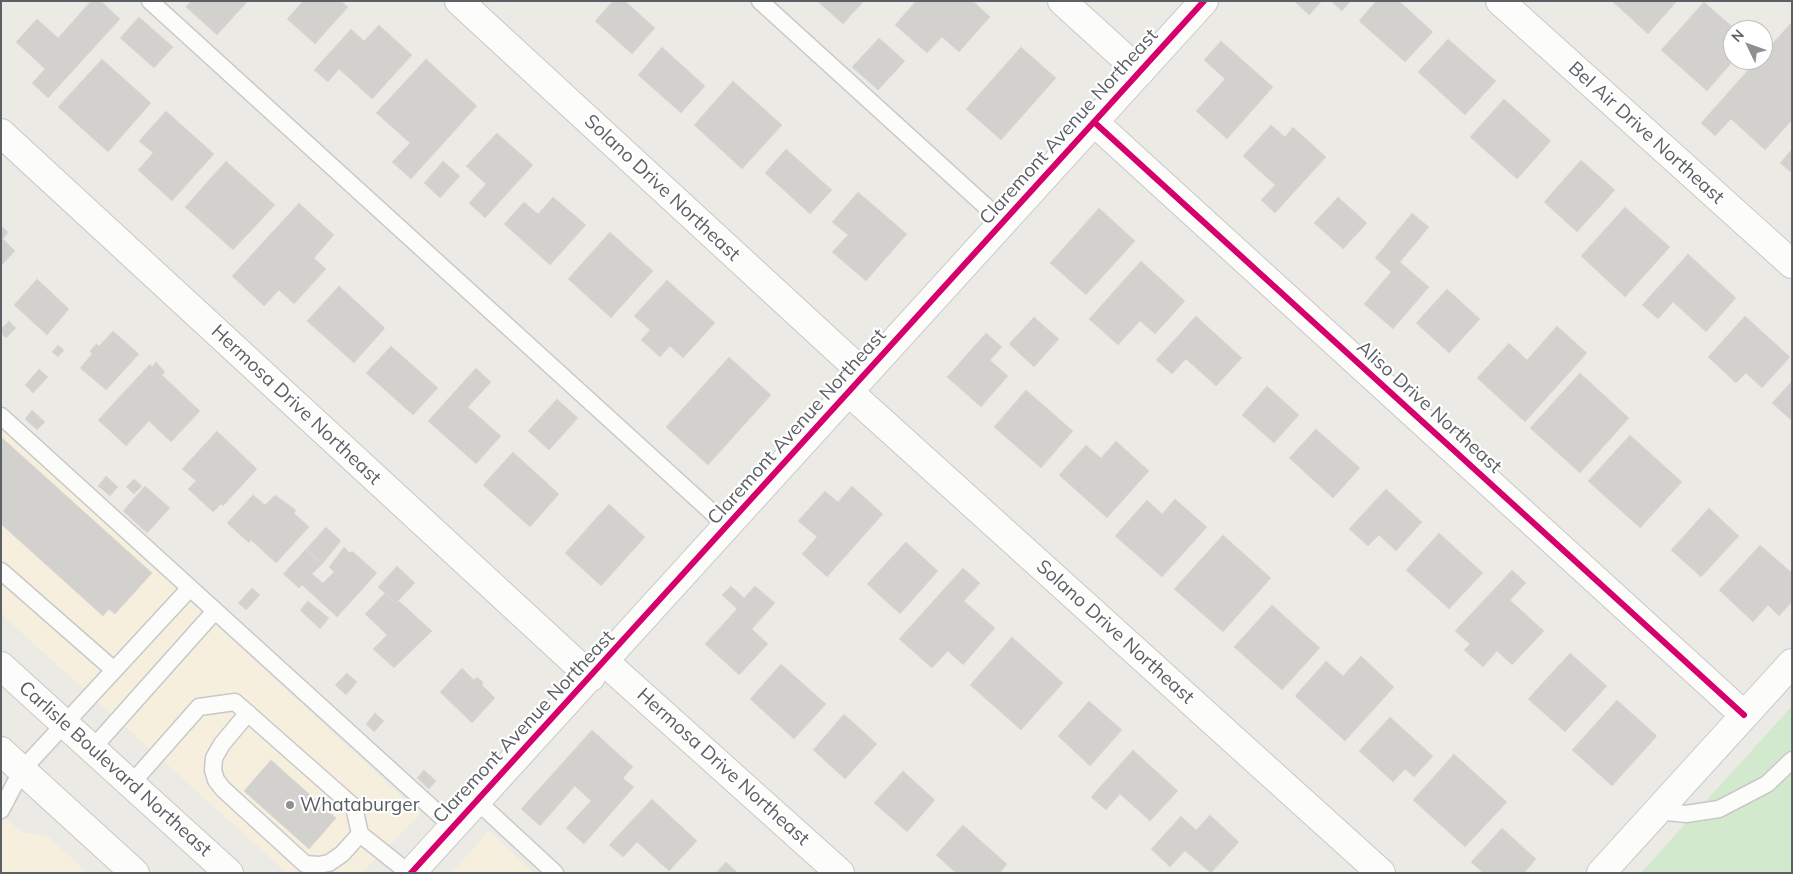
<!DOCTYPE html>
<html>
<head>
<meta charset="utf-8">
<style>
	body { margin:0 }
	#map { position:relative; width:1793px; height:874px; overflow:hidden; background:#eceae5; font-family:Mulish,sans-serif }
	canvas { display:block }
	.frame { position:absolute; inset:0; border:2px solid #5b6065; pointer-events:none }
	.north { position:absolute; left:1723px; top:20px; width:50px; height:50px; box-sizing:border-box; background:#fff; border:1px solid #bdbfc1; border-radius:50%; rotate:312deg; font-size:14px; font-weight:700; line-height:20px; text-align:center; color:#5b6065 }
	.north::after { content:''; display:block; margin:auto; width:18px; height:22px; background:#8e9092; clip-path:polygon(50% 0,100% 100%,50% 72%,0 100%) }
</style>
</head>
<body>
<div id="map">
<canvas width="1793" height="874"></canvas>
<div class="frame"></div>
<div class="north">N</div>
</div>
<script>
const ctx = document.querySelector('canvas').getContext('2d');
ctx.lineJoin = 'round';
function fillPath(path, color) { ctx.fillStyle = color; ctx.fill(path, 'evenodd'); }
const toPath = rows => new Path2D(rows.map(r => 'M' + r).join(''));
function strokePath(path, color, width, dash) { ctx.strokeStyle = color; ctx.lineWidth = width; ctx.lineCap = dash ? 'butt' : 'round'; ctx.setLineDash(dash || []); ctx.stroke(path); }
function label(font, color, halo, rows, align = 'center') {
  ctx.font = font + ' Mulish,sans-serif'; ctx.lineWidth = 4.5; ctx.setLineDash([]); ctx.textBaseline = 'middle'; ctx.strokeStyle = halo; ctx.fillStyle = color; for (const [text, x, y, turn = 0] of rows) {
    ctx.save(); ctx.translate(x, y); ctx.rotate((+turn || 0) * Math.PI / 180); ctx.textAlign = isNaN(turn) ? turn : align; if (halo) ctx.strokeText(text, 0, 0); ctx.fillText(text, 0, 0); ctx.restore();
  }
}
const commercial = toPath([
	[1,427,421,814,361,873,287,873,1,614],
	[1,816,25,833,47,836,88,873,1,873],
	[489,831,534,873,451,873]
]);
const green = toPath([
	[1792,706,1792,873,1641,873,1657,855]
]);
const building = toPath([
	[91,1,101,1,120,19,48,98,32,83,45,69,16,42,37,19,58,38,91,1],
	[191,1,248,1,217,35,186,7,191,1],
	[303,1,341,1,348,7,315,44,287,19,303,1],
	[613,1,625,1,655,28,632,54,595,21,613,1],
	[817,1,864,1,843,24,817,1],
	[916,1,973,1,990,17,959,52,942,37,927,53,895,25,916,1],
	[1294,1,1322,1,1309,15,1294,1],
	[1331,1,1351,1,1342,11,1331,1],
	[1376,1,1399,1,1433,32,1405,62,1359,21,1376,1],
	[1612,1,1677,1,1648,34,1612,1],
	[1704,2,1736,30,1733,30,1734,60,1707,91,1661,50,1704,2],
	[139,17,173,47,154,68,120,38,139,17],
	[1792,22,1792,120,1765,150,1731,119,1715,136,1701,123,1757,60,1763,60,1763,54,1792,22],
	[379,25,412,55,372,99,339,69,328,82,314,70,351,29,364,41,379,25],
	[879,38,905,61,878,90,852,67,879,38],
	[1448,39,1496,81,1465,115,1418,72,1448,39],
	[1221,41,1273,87,1227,139,1196,111,1225,79,1204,60,1221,41],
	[662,47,705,86,681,113,638,75,662,47],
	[1021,47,1056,78,1001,140,966,109,1021,47],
	[102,59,151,103,108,152,58,107,102,59],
	[426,59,477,106,411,179,392,162,410,143,376,113,426,59],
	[733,81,782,125,742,169,694,125,733,81],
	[1504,99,1551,141,1517,179,1470,137,1504,99],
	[166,111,214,154,172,201,138,170,153,153,139,141,166,111],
	[1271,125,1285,137,1293,127,1326,157,1275,213,1261,200,1275,185,1243,156,1271,125],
	[497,133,533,165,485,218,469,203,486,184,466,166,497,133],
	[786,149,832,190,810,214,765,173,786,149],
	[1792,149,1792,173,1780,163,1792,149],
	[1581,160,1615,190,1577,232,1544,202,1581,160],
	[226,161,275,205,233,250,185,207,226,161],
	[443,161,460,176,440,198,424,183,443,161],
	[858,192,907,234,866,281,832,252,848,235,832,222,858,192],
	[553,197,586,225,550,265,504,224,524,202,538,214,553,197],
	[1338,197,1367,223,1343,249,1314,223,1338,197],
	[299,203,334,235,314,258,326,269,294,304,279,290,264,306,232,276,299,203],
	[1625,207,1670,247,1625,297,1581,256,1625,207],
	[1099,208,1135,241,1086,295,1050,263,1099,208],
	[1412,213,1429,227,1400,262,1429,287,1393,329,1364,304,1391,272,1375,258,1412,213],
	[1,226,8,232,3,239,15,251,1,266,1,226],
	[610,232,653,271,611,318,568,279,610,232],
	[1688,254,1736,298,1706,332,1673,302,1658,319,1642,305,1688,254],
	[1141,261,1185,301,1155,334,1140,321,1118,345,1089,319,1141,261],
	[37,279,69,309,47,335,14,305,37,279],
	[667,280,715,323,683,358,670,346,660,357,641,340,650,330,634,316,667,280],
	[339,286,385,328,354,363,307,321,339,286],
	[1447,289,1480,319,1449,353,1416,323,1447,289],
	[1196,316,1242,358,1216,386,1186,359,1172,374,1156,360,1196,316],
	[1745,316,1790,357,1762,388,1746,373,1736,383,1708,357,1745,316],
	[1034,317,1059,339,1034,367,1009,344,1034,317],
	[9,321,16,328,6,338,1,333,1,329,9,321],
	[1557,326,1587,353,1525,422,1477,378,1509,343,1527,360,1557,326],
	[113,331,139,354,106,390,80,368,92,354,90,351,96,344,99,346,113,331],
	[986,333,1002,347,990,360,1008,376,981,407,947,377,986,333],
	[58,345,64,350,58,357,52,352,58,345],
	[391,346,438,388,413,415,366,373,391,346],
	[729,357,771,395,708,465,666,427,729,357],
	[156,362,165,372,162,375,200,411,171,442,149,421,126,446,98,420,150,364,152,367,156,362],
	[476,368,491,382,468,407,501,436,476,464,428,421,476,368],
	[39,369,48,377,33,393,25,385,39,369],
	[1580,373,1629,418,1580,473,1530,428,1580,373],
	[1792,381,1792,421,1772,403,1792,381],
	[1267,386,1299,415,1274,443,1242,415,1267,386],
	[1026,390,1073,431,1041,468,994,427,1026,390],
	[557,399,578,418,549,450,528,431,557,399],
	[32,410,45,422,37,430,25,419,32,410],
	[1316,429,1360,468,1333,498,1289,458,1316,429],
	[217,431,257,469,223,506,221,504,213,512,188,489,196,481,182,469,217,431],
	[1630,435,1682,482,1640,528,1588,481,1630,435],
	[1,437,152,573,115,614,109,609,103,616,1,524,1,437],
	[1116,441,1149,471,1107,518,1059,475,1086,445,1101,458,1116,441],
	[513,452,559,494,530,527,483,485,513,452],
	[106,476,118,487,110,496,98,486,106,476],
	[134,479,142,486,134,494,126,487,134,479],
	[145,486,170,508,147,533,123,511,145,486],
	[852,486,883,514,827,577,802,554,817,537,798,521,825,491,838,502,852,486],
	[1386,489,1422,522,1396,551,1379,535,1368,546,1349,529,1386,489],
	[253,495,265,505,275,495,296,510,294,513,309,527,276,563,251,540,249,543,227,523,253,495],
	[1175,499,1207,527,1162,577,1115,536,1147,500,1162,514,1175,499],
	[609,504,645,537,601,586,565,553,609,504],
	[1709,508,1739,536,1701,577,1671,550,1709,508],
	[326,527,341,541,322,564,306,549,326,527],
	[1439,533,1483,573,1449,609,1406,570,1439,533],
	[1223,535,1271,578,1223,632,1174,589,1223,535],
	[906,542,938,571,900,614,867,584,906,542],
	[1760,545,1792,573,1792,602,1779,616,1768,605,1753,622,1719,590,1760,545],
	[344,547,350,553,352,551,377,573,337,617,302,585,299,588,283,574,306,549,322,564,312,574,323,583,334,572,329,567,344,547],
	[397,566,415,583,396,603,378,587,397,566],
	[963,568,980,583,964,601,995,628,963,665,948,651,932,668,899,639,963,568],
	[1512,570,1526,583,1510,600,1544,631,1512,665,1497,651,1483,667,1464,650,1470,644,1455,631,1512,570],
	[731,586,744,598,755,586,775,603,752,629,768,644,739,675,705,644,737,609,722,595,731,586],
	[252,588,260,595,246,610,238,603,252,588],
	[385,593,396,603,399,601,432,631,394,668,373,649,387,635,365,614,385,593],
	[308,601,329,618,320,629,300,610,308,601],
	[1272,605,1320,648,1282,690,1234,647,1272,605],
	[1012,637,1063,683,1021,730,970,685,1012,637],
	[1570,653,1607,686,1565,732,1528,699,1570,653],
	[1361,656,1394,687,1345,741,1295,696,1326,661,1343,676,1361,656],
	[781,664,826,704,794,739,750,699,781,664],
	[462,668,474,680,477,677,483,682,482,685,495,698,472,723,440,692,462,668],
	[347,673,357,682,346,695,335,685,347,673],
	[1617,700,1657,736,1612,786,1572,750,1617,700],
	[1089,701,1122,730,1090,766,1058,736,1089,701],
	[375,713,384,721,374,732,366,724,375,713],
	[844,714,877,744,845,779,813,750,844,714],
	[1390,717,1433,756,1414,777,1405,769,1393,782,1359,751,1390,717],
	[592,730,633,767,623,778,634,787,584,844,566,828,591,801,575,786,540,826,521,809,592,730],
	[1133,750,1178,791,1150,821,1120,794,1106,810,1091,797,1133,750],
	[1454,754,1507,802,1465,847,1413,800,1454,754],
	[271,760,336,818,309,849,244,791,271,760],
	[424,770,436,781,429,789,417,778,424,770],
	[903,771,935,800,907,832,874,803,903,771],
	[652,799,697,841,669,871,637,842,623,857,609,845,652,799],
	[1210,815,1239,842,1211,873,1185,851,1170,867,1151,849,1181,816,1196,830,1210,815],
	[963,825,1007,864,1000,873,956,873,936,855,963,825],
	[1502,828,1536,859,1524,873,1483,873,1471,862,1502,828],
	[726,862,738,873,716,873,726,862]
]);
const service = toPath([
	[150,1,727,526],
	[760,1,1003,222],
	[1,416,453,827],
	[1,571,114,670],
	[248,713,222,744,214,758,213,770,216,780,223,789,305,864,318,865,329,863,342,854,360,834],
	[92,749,215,611],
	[131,784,199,707,235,702,354,807,360,834,409,873],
	[477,801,555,873],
	[1,810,22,770,190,588],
	[1657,811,1686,814,1719,809,1767,784,1792,760]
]);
const minor = toPath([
	[459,1,864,374],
	[1062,1,1140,72],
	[1500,1,1792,264],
	[1094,122,1744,715],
	[1,133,591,677],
	[849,392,1381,873],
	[605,662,840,873],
	[411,873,1204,1],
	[1601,873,1792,663]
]);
const secondary = toPath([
	[1,666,229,873],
	[1,751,135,873]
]);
const cycleway = toPath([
	[1094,122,1744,715],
	[411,873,1204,1]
]);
const markers = [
	[290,805,5,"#8e9092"]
];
const streetNames = [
	["Claremont Avenue Northeast",1069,127,-48],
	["Bel Air Drive Northeast",1646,133,42],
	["Solano Drive Northeast",662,188,43],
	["Hermosa Drive Northeast",296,405,43],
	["Aliso Drive Northeast",1429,407,42],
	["Claremont Avenue Northeast",797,427,-48],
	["Solano Drive Northeast",1115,632,42],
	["Claremont Avenue Northeast",524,727,-47],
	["Hermosa Drive Northeast",723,767,42],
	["Carlisle Boulevard Northeast",115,769,42]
];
const poiNames = [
	["Whataburger",300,805]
];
fillPath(commercial, '#f6efdd');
fillPath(green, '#d3e9ce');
fillPath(building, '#d2d1ce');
strokePath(building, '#dcd9d4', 1);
strokePath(service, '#c8c8c8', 19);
strokePath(minor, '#c8c8c8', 30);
strokePath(secondary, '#c8c8c8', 30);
strokePath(service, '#fcfcfb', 16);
strokePath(minor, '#fcfcfb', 28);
strokePath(secondary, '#fcfcfb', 28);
strokePath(cycleway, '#d6006c', 6);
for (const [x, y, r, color] of markers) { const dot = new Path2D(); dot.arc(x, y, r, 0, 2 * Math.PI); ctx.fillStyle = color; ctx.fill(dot); strokePath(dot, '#fff', 2); }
label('19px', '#5b6065', '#fff', streetNames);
label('19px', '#5b6065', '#fff', poiNames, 'left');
</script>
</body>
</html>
